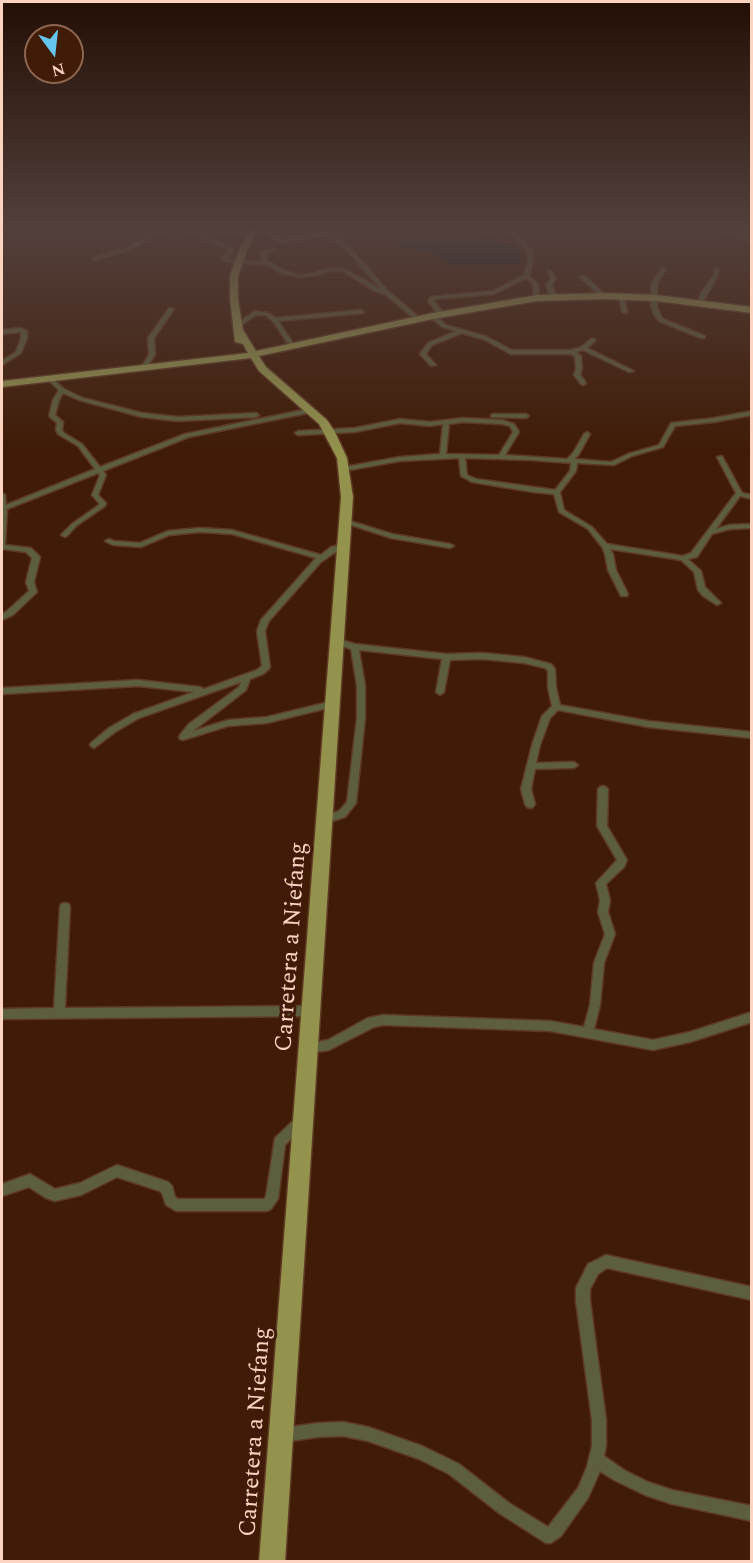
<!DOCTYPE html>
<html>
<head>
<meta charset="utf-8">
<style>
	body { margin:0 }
	#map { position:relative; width:753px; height:1563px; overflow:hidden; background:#401c07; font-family:Spectral,serif }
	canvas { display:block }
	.frame { position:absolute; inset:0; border:3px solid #fdd4bf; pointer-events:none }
	.north { position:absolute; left:24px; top:24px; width:60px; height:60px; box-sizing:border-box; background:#401c07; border:2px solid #8c6651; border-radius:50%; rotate:165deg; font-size:16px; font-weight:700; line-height:24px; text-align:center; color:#fdd4bf }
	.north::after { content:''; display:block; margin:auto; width:21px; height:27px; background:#65c5ee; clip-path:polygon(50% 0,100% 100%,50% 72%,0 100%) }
</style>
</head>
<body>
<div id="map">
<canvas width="753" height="1563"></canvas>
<div class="frame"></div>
<div class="north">N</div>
</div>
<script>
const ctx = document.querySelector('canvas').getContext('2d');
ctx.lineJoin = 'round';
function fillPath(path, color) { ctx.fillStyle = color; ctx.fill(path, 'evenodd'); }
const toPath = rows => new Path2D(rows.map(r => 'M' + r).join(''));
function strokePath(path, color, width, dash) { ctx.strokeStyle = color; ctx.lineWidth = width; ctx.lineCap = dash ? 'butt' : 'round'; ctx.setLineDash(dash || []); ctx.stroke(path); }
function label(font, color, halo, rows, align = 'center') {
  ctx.font = font + ' Spectral,serif'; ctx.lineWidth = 6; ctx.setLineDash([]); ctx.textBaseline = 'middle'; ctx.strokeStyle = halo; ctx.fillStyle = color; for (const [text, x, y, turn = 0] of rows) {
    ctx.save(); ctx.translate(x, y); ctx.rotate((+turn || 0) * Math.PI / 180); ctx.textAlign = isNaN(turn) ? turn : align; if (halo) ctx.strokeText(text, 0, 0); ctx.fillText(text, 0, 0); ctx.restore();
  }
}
const water = toPath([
	[372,231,466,231,520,249,521,264,451,265,430,252,401,246,393,239]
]);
const minor = toPath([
	[158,231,164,231,129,250,94,260,92,259,125,248,158,231],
	[187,231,194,231,200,234,203,231,238,231,236,234,206,233,203,236,234,249,234,251,227,259,230,260,263,262,261,260,262,256,259,253,272,249,274,249,274,251,265,253,267,256,266,260,285,271,300,275,316,273,329,268,344,269,381,289,343,246,326,235,281,243,267,235,267,231,271,231,271,234,282,240,328,231,347,244,387,290,421,319,416,320,386,295,373,290,343,271,330,271,317,275,300,277,281,273,268,265,227,262,222,259,229,250,187,231],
	[509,231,514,231,532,251,533,260,529,276,538,284,539,299,534,298,533,284,526,278,494,294,435,299,434,301,444,314,439,315,428,301,431,297,493,291,524,275,529,260,528,251,509,231],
	[722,231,729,231,752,239,752,242,722,231],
	[662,268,666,269,658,282,657,288,657,307,661,316,663,319,705,336,705,338,701,338,659,321,655,316,651,307,651,288,652,282,662,268],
	[715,268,719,269,718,275,702,303,698,303,701,293,714,275,715,268],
	[550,270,556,278,552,285,557,297,554,299,551,297,546,285,551,278,548,271,550,270],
	[581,276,585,276,605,295,605,297,601,297,581,278,581,276],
	[619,295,624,296,627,313,622,312,619,295],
	[169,308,174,309,154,338,155,355,145,370,141,370,140,369,149,355,148,338,169,308],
	[361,310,364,312,363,313,278,321,295,346,292,348,290,347,273,321,265,315,256,315,241,325,236,324,255,311,268,313,276,318,361,310],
	[433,314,446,325,487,337,512,350,571,350,581,347,591,339,595,339,595,341,587,348,634,371,629,372,583,350,576,352,581,356,582,369,580,375,586,383,583,385,581,384,574,375,576,369,575,357,571,354,511,354,483,339,462,333,432,345,426,354,436,365,431,366,420,354,428,343,457,331,442,327,431,317,431,315,433,314],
	[20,328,27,331,27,338,21,353,2,365,2,361,16,352,21,338,21,332,2,334,2,330,20,328],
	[48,378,52,378,64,389,83,398,142,413,178,417,256,413,259,415,256,417,178,421,142,417,79,400,63,393,59,400,55,415,63,422,62,430,64,433,82,444,100,467,185,434,308,409,311,411,308,413,189,437,103,471,106,475,98,495,106,503,105,506,76,526,67,536,65,537,61,535,72,524,99,505,99,503,92,495,100,475,98,473,7,509,5,545,31,548,40,557,34,582,37,592,13,615,2,620,2,614,7,611,29,591,26,582,32,558,26,552,2,549,2,493,5,495,6,505,95,469,78,446,58,434,56,430,57,423,49,416,53,400,59,390,48,380,48,378],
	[752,411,752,415,714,422,675,426,663,447,632,456,614,465,577,463,576,471,560,492,564,510,592,527,607,544,683,556,691,553,736,493,717,457,722,456,742,493,752,495,752,499,740,496,716,529,729,525,752,524,752,528,730,529,712,534,697,557,688,559,701,571,705,587,721,603,717,605,703,596,698,590,694,572,681,560,610,549,613,554,616,570,628,594,627,596,621,596,608,570,605,554,602,547,588,529,559,512,554,494,533,492,472,482,461,476,459,458,400,461,344,471,341,469,344,467,400,457,440,454,443,424,430,426,400,423,355,432,298,435,295,433,298,431,355,428,400,419,430,422,463,418,502,420,514,424,519,432,505,455,567,459,573,453,584,434,587,432,590,434,579,454,574,459,611,462,628,454,659,445,671,423,714,418,752,411],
	[463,422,502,424,510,426,513,432,499,455,446,454,449,424,463,422],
	[465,458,531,460,571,463,570,471,555,490,476,479,467,475,465,458],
	[493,414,526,414,529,416,526,418,491,417,491,415,493,414],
	[347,520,392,534,450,544,454,546,450,548,391,538,345,523,344,522,347,520],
	[200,528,232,530,321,555,331,547,344,544,348,546,337,551,321,562,269,621,265,631,270,667,269,669,263,674,250,679,246,690,193,731,228,720,267,717,333,701,336,702,337,704,336,706,267,723,228,726,183,740,180,739,179,737,180,735,189,724,239,687,241,682,139,718,115,732,94,748,90,745,91,743,109,728,133,714,194,692,138,686,2,694,2,688,138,680,200,687,204,689,257,670,262,666,257,631,261,620,316,558,232,534,200,532,169,535,141,547,113,545,105,541,109,539,114,541,140,543,168,531,200,528],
	[338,639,355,644,446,654,482,653,524,657,551,664,555,669,556,687,560,705,648,721,752,732,752,738,648,727,558,710,550,718,540,745,536,763,574,762,578,765,574,768,535,769,531,789,535,804,533,807,530,808,527,807,525,804,521,789,532,745,542,716,552,706,548,687,548,671,545,668,524,663,482,659,450,660,444,692,440,695,436,692,442,659,359,650,365,686,365,718,356,803,345,817,326,823,323,822,321,819,323,816,339,811,347,802,357,718,357,686,351,649,335,644,334,642,335,640,338,639],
	[603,786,606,787,608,789,607,826,627,860,624,867,606,884,610,900,608,912,615,934,604,963,600,1005,594,1029,653,1040,690,1032,752,1012,752,1022,690,1042,653,1050,550,1031,383,1025,374,1027,329,1050,310,1053,306,1052,304,1048,306,1044,328,1040,368,1018,383,1015,550,1021,584,1027,590,1005,594,963,605,934,598,912,600,900,596,883,617,860,597,826,598,789,600,787,603,786],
	[65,903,69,904,70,907,65,1008,312,1006,316,1007,317,1011,316,1015,312,1016,2,1019,2,1009,54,1008,60,907,61,904,65,903],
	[300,1116,304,1118,306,1122,304,1126,285,1145,278,1199,271,1209,267,1211,176,1211,166,1205,162,1193,160,1191,117,1177,81,1195,55,1201,46,1198,29,1187,2,1196,2,1184,30,1174,55,1189,80,1183,117,1165,168,1182,172,1186,175,1197,178,1199,264,1199,266,1196,275,1138,296,1118,300,1116],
	[606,1255,752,1287,752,1300,607,1268,598,1274,590,1289,590,1301,606,1420,606,1446,604,1456,624,1470,648,1482,672,1490,752,1506,752,1521,672,1504,645,1495,614,1480,600,1471,588,1498,561,1536,551,1543,546,1543,499,1513,449,1474,419,1459,368,1441,343,1436,318,1437,283,1442,278,1440,276,1435,278,1430,283,1428,318,1423,343,1422,368,1427,422,1446,459,1464,509,1503,548,1527,578,1488,587,1467,592,1446,592,1420,576,1301,576,1288,588,1264,606,1255]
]);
const primary = toPath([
	[250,231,258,231,247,250,238,276,238,299,243,330,256,351,433,313,537,295,603,293,656,295,752,307,752,313,656,301,603,299,537,301,433,319,259,356,266,367,327,420,335,432,347,458,353,497,285,1562,259,1562,341,497,337,458,319,424,259,371,251,358,2,387,2,381,248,353,243,344,235,342,230,299,230,276,239,250,250,231]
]);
const streetNames = [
	["Carretera a Niefang",293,947,-86],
	["Carretera a Niefang",257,1432,-86]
];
fillPath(water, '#021821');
strokePath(minor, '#5e3924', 3);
strokePath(primary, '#5e3924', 3);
fillPath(minor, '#5d5e3d');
fillPath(primary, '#93934e');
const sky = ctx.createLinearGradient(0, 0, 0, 450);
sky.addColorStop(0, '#230f04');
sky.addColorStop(0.51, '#53403c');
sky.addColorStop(1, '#53403c00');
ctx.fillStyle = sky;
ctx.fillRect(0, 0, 753, 450);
label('24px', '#fdd4bf', '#401c07', streetNames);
</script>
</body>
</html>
